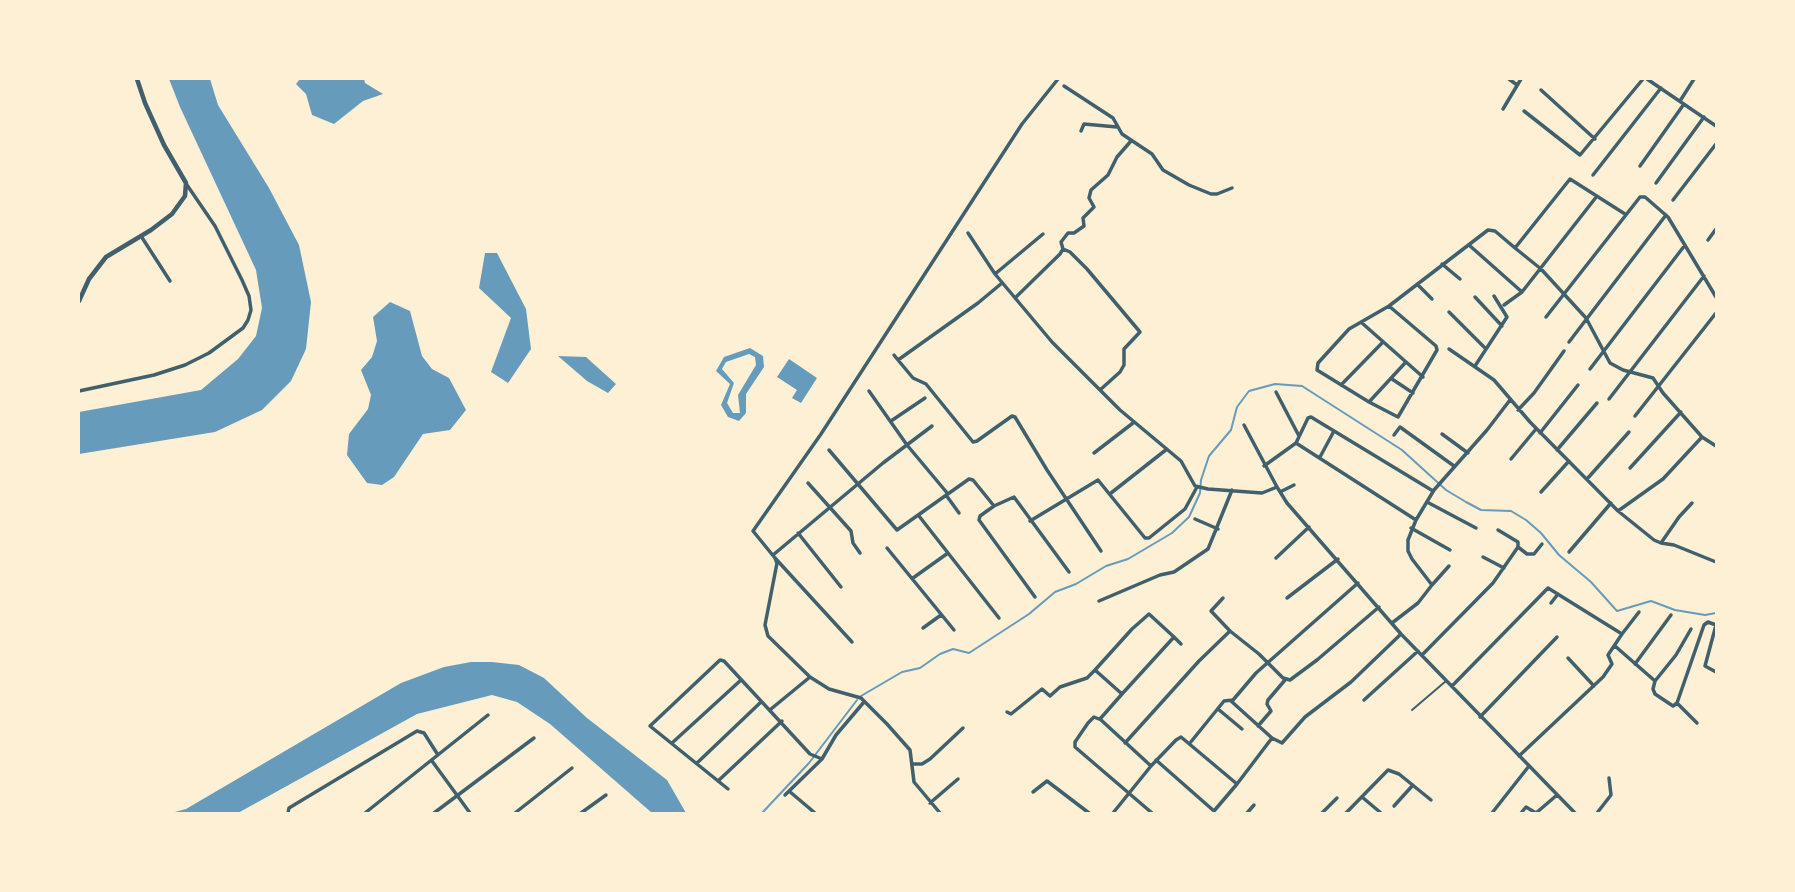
<!DOCTYPE html>
<html>
<head>
<meta charset="utf-8">
<style>
	body { margin:0 }
	#map { position:relative; width:1795px; height:892px; overflow:hidden; background:#fdf0d5; font-family:"Roboto Condensed",sans-serif }
	canvas { display:block }
	.frame { position:absolute; inset:0; border:80px solid #fdf0d5; pointer-events:none }
</style>
</head>
<body>
<div id="map">
<canvas width="1795" height="892"></canvas>
<div class="frame"></div>
</div>
<script>
const ctx = document.querySelector('canvas').getContext('2d');
ctx.lineJoin = 'round';
function fillPath(path, color) { ctx.fillStyle = color; ctx.fill(path, 'evenodd'); }
const toPath = rows => new Path2D(rows.map(r => 'M' + r).join(''));
function strokePath(path, color, width, dash) { ctx.strokeStyle = color; ctx.lineWidth = width; ctx.lineCap = dash ? 'butt' : 'round'; ctx.setLineDash(dash || []); ctx.stroke(path); }
const water = toPath([
	[169,79,210,79,218,105,269,188,299,245,311,302,306,349,291,381,262,410,215,432,79,454,79,412,201,390,238,359,256,336,262,308,256,270,180,107],
	[300,79,364,79,365,83,383,94,363,101,334,124,312,115,306,94,296,84],
	[485,253,497,253,526,309,531,349,508,383,491,372,511,318,479,288],
	[390,302,410,311,422,356,432,369,449,378,466,410,450,430,423,434,394,477,382,485,367,483,347,455,349,434,368,409,371,395,361,370,372,357,377,341,373,317],
	[750,348,763,356,764,367,746,394,746,413,739,421,728,417,721,405,730,384,716,371,724,357],
	[749,354,755,357,756,365,738,395,740,413,733,413,727,403,734,383,722,369,726,362],
	[558,356,586,357,616,384,608,393,587,381],
	[789,359,817,378,801,403,792,398,797,390,777,377],
	[471,662,492,662,519,665,544,678,587,718,667,780,686,813,652,813,550,724,517,702,492,695,417,714,238,813,171,813,186,809,401,683,444,667]
]);
const stream = toPath([
	[861,696,902,672,920,668,940,654,953,649,969,653,1029,614,1055,592,1076,584,1106,566,1128,559,1172,533,1189,517,1200,493,1201,480,1209,456,1231,430,1237,407,1249,391,1275,384,1302,386,1402,450,1446,490,1466,502,1481,510,1511,511,1526,520,1541,533,1559,555,1591,582,1617,611,1651,601,1675,610,1705,615,1716,613],
	[762,813,809,763,857,700]
]);
const service = toPath([
	[1412,710,1446,681]
]);
const minor = toPath([
	[1509,79,1517,85],
	[1647,79,1716,126],
	[1064,86,1113,118,1122,134,1152,154,1163,170,1189,185,1211,194,1217,194,1232,188],
	[1541,90,1595,139],
	[1680,101,1694,79],
	[1503,109,1521,79],
	[1524,111,1580,155,1643,79],
	[1081,131,1084,124,1117,127],
	[1640,166,1684,104],
	[1593,175,1661,88],
	[1656,183,1704,117],
	[1673,200,1716,144],
	[968,233,995,274,1052,342,1120,410,1181,461,1195,486,1208,489,1262,493,1277,487,1287,503,1401,634,1575,813],
	[141,236,170,281],
	[1708,240,1716,229],
	[1469,245,1522,292,1597,196],
	[1515,248,1541,269,1586,318,1610,363,1623,370,1653,378,1663,393,1702,437,1716,446],
	[1063,249,1070,252,1087,269,1140,332,1124,349,1124,365,1120,372,1100,390],
	[1442,264,1460,279],
	[995,274,1043,234],
	[1417,284,1432,299],
	[1475,297,1502,326],
	[1015,298,1060,254,1063,249,1061,242,1068,233,1074,233,1084,226,1083,218,1094,207,1089,198,1091,190,1108,175,1117,157,1131,141],
	[1504,305,1522,292],
	[1389,306,1436,346,1437,350,1398,417,1369,402,1317,370,1318,363,1349,329,1389,306,1488,230,1495,231,1515,248,1570,179,1625,214],
	[1449,312,1486,349],
	[1546,317,1640,197,1645,197,1668,217,1716,297],
	[1362,323,1423,377],
	[1569,342,1666,215],
	[1449,349,1494,380,1530,422,1618,511,1654,540,1661,543,1679,517,1692,503],
	[894,355,898,360,978,303,1002,283],
	[898,360,913,378,926,384,973,442,977,441,1012,416,1015,417,1047,470,1101,551],
	[1475,366,1507,317,1494,296],
	[1590,369,1685,245],
	[1392,379,1413,393],
	[1341,385,1382,343],
	[79,391,154,375,185,365,209,353,243,328,248,320,251,310,249,296,242,280,215,226,187,185],
	[869,391,907,445,948,494],
	[1276,392,1299,436],
	[1609,399,1704,276],
	[1369,402,1405,363],
	[1518,410,1534,393,1564,351],
	[1635,416,1716,313],
	[891,421,925,398],
	[1244,425,1277,487],
	[1540,433,1578,385],
	[1442,434,1468,453],
	[1394,435,1400,427,1454,466],
	[1296,443,1416,520],
	[829,450,897,530,969,479,973,480,994,506,1014,497,1069,572],
	[1557,450,1597,403],
	[1094,453,1133,423],
	[1320,457,1334,431],
	[1511,459,1536,429],
	[1264,466,1296,443,1308,418,1311,417,1433,491],
	[1630,468,1681,412],
	[1587,479,1629,432],
	[808,483,851,531,853,543,860,553],
	[1280,492,1294,485],
	[1541,492,1569,461],
	[1111,493,1167,449],
	[946,495,959,513],
	[1427,502,1476,528],
	[994,506,980,516,979,520,1035,597],
	[1618,511,1663,479,1702,437],
	[919,516,999,618],
	[1195,519,1218,529],
	[1030,521,1098,480,1145,538,1149,538,1185,509,1197,487],
	[1411,528,1450,550],
	[1498,530,1518,542,1518,547,1527,554,1534,554,1542,544],
	[798,533,841,587],
	[1661,543,1674,545,1716,562],
	[887,548,954,630],
	[1569,552,1611,503],
	[773,555,883,463,932,426],
	[1483,557,1504,568],
	[775,558,852,642],
	[1276,558,1309,527],
	[913,578,948,553],
	[1432,585,1449,566],
	[1223,598,1211,611,1230,631],
	[1287,598,1338,559],
	[1099,601,1160,575,1174,572,1208,549,1232,490],
	[1551,603,1558,594],
	[1392,623,1418,603,1432,585,1412,559,1408,551,1408,540,1416,520,1434,490,1487,430,1510,400],
	[1716,625,1705,666,1716,672],
	[923,628,941,615],
	[1622,634,1639,612],
	[1174,637,1181,644],
	[1615,646,1655,681,1676,655,1691,629],
	[1422,655,1493,583,1518,547],
	[1568,658,1594,686],
	[1635,664,1671,615],
	[1655,681,1653,689,1655,694,1673,706,1677,703],
	[1452,686,1548,588,1622,634,1608,655,1612,664,1603,677,1519,756],
	[1122,694,1174,637,1149,614,1132,629,1095,670,1122,694,1100,719,1151,766,1176,740,1181,737,1237,784,1214,811,1156,760],
	[1364,700,1418,651],
	[1231,701,1272,738],
	[1677,703,1704,625,1708,622,1716,625],
	[1677,703,1697,723],
	[771,709,810,677],
	[1218,709,1242,729],
	[1007,712,1011,714,1042,689,1050,696,1060,687,1087,678,1095,670],
	[1480,717,1557,637],
	[1099,719,1094,717,1088,723,1075,742,1075,747,1152,813],
	[1258,726,1271,711,1267,704,1268,700,1285,680],
	[672,743,741,680],
	[1125,743,1199,661,1230,631,1259,654,1283,678,1290,680,1317,660,1379,607],
	[1190,743,1224,701,1233,700,1256,673,1358,583],
	[432,761,470,813],
	[697,763,761,702],
	[913,764,922,764,930,759,963,728],
	[718,781,782,721],
	[1237,784,1272,738,1282,743,1305,717,1351,682,1401,634],
	[728,789,650,726,720,660,724,661,810,754,822,759],
	[789,791,815,813],
	[1033,792,1047,781,1089,813],
	[785,795,822,759,836,735,864,702],
	[1362,797,1381,813],
	[930,803,958,779],
	[1394,806,1413,785],
	[288,813,289,808,417,731,424,733,438,755],
	[365,813,488,715],
	[434,813,534,738],
	[515,813,572,768],
	[581,813,606,795],
	[940,813,914,782,910,750,887,724,861,698,829,689,810,677,768,636,765,625,777,563,775,558,753,531,821,434,1022,124,1058,79],
	[1113,813,1151,766],
	[1247,813,1254,805],
	[1322,813,1337,798],
	[1346,813,1388,770,1399,774,1431,800],
	[1492,813,1529,766],
	[1521,813,1526,807,1536,813,1557,795],
	[1597,813,1611,795,1609,778]
]);
const tertiary = toPath([
	[79,301,89,279,106,257,151,230,172,214,185,196,186,183,164,145,145,103,137,79]
]);
fillPath(water, '#669bbc');
strokePath(stream, '#669bbc', 2);
strokePath(service, '#3f606c', 2);
strokePath(minor, '#3f606c', 3.5);
strokePath(tertiary, '#3f606c', 4.5);
</script>
</body>
</html>
